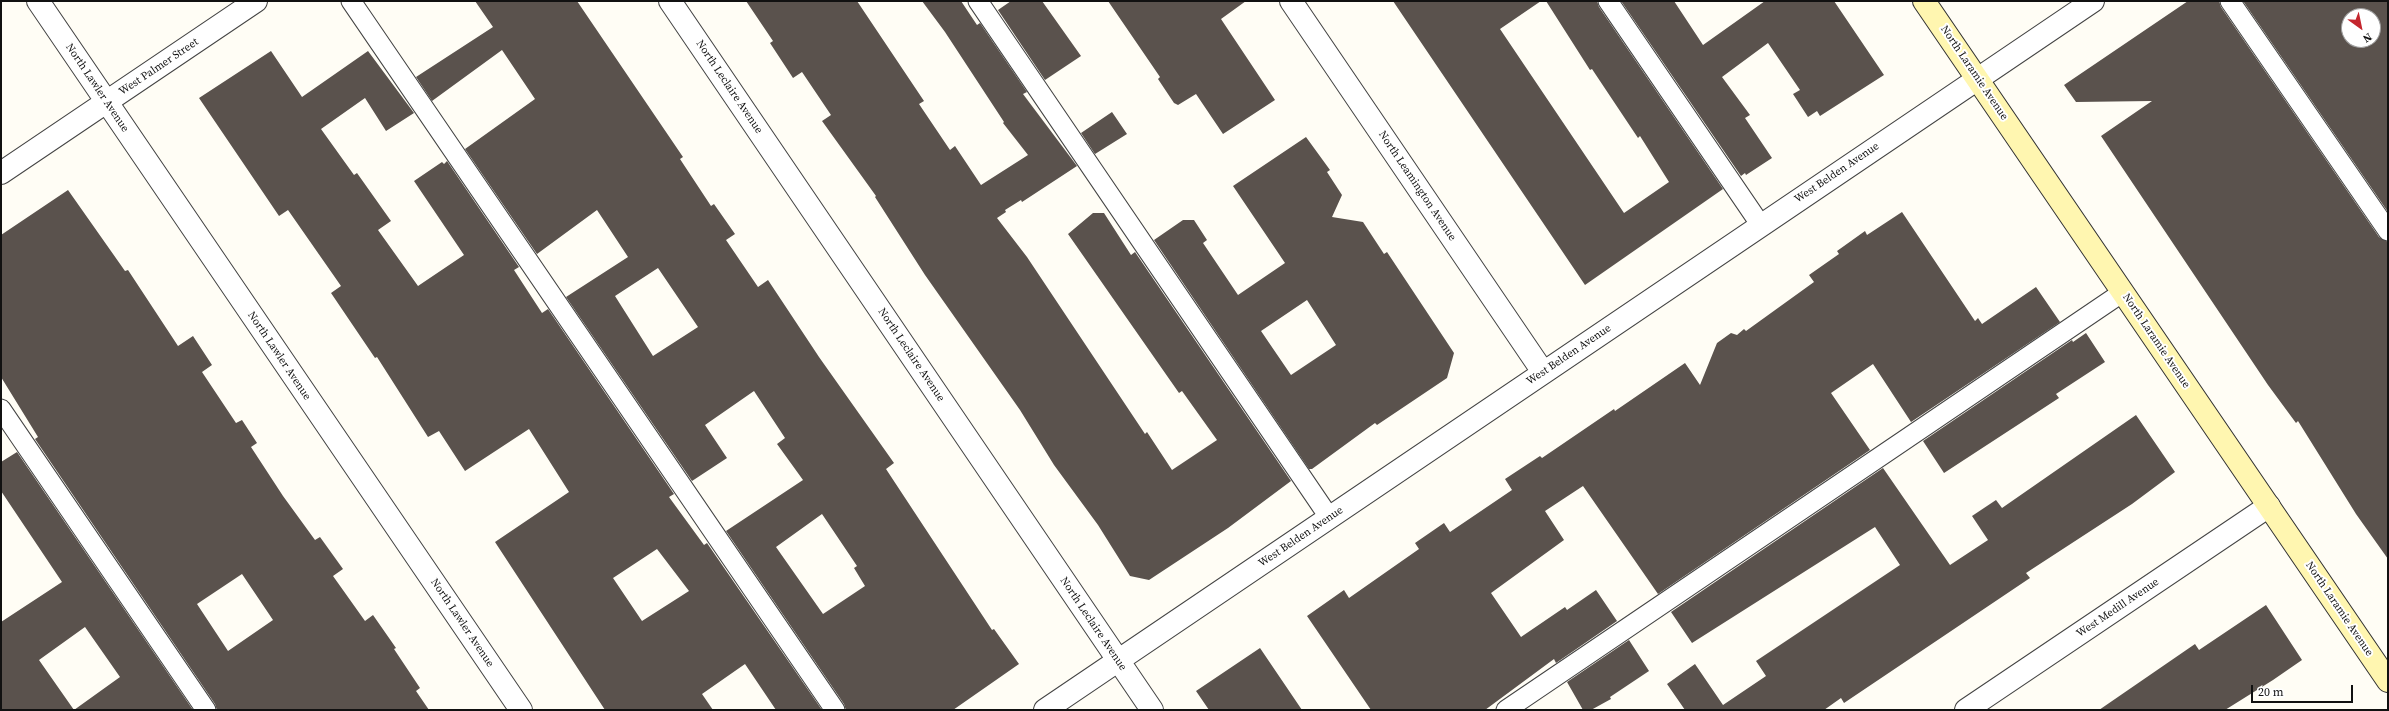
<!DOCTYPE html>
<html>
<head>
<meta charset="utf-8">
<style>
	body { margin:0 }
	#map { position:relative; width:2389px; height:711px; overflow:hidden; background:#fffdf5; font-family:"Source Serif 4",serif }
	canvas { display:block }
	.frame { position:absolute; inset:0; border:2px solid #111; pointer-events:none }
	.north { position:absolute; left:2341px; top:8px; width:40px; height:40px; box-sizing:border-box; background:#fff; border:1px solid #a0a0a0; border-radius:50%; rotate:147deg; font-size:11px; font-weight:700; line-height:16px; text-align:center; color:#111 }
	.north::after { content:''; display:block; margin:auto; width:14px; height:18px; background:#c4262e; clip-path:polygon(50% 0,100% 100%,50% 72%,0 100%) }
	.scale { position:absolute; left:2251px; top:685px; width:102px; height:18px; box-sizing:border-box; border:2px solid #111; border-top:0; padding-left:5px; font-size:12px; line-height:14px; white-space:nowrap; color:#111; -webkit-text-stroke:3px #fff; paint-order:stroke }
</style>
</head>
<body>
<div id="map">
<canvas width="2389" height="711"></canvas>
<div class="frame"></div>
<div class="north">N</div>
<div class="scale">20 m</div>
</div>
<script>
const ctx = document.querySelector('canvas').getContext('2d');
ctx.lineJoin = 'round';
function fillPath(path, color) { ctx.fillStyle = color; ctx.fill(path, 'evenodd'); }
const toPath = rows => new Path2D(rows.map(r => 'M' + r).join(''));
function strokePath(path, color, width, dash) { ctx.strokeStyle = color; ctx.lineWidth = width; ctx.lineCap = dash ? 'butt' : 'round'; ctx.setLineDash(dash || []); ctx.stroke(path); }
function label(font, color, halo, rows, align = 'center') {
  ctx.font = font + ' "Source Serif 4",serif'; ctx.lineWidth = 4; ctx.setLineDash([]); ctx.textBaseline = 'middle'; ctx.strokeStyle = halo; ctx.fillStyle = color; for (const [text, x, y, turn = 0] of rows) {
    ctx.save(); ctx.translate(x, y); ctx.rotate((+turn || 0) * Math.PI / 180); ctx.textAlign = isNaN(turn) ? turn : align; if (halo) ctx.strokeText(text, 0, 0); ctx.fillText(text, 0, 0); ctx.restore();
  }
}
const building = toPath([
	[475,1,577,1,683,157,680,159,711,206,714,204,735,234,726,240,758,287,768,280,819,357,894,463,886,469,992,630,994,629,1019,664,953,710,846,710,844,704,726,531,803,480,777,444,785,438,754,391,705,425,727,458,692,481,566,297,628,257,597,210,537,254,465,149,535,99,502,50,432,101,416,77,493,27],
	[658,268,698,327,653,356,615,296],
	[822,514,857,566,854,568,865,586,823,614,776,547],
	[746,1,857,1,924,101,919,104,950,150,955,146,981,185,1028,155,1003,123,1004,122,945,32,922,1,961,1,977,25,980,23,1027,92,1023,94,1077,166,1022,202,1021,200,1005,210,1006,212,997,218,1027,257,1145,434,1147,432,1172,470,1217,440,1182,391,1179,393,1068,234,1093,213,1104,213,1131,255,1135,252,1291,481,1228,528,1149,580,1130,576,1098,525,1054,465,1020,410,925,275,875,197,876,196,822,121,831,115,802,72,793,78,770,43,773,41],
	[1011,1,1042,1,1081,56,1045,80,998,10],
	[1108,1,1246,1,1221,19,1275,100,1223,134,1196,94,1178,105,1174,103,1158,79,1160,77],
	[1393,1,1541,1,1500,29,1624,213,1669,182,1640,136,1638,138,1592,69,1590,70,1546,1,1597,1,1599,7,1723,189,1585,285],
	[1621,1,1674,1,1703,45,1765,1,1834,1,1884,75,1820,116,1817,111,1808,117,1793,94,1800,90,1768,43,1722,77,1750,115,1745,118,1772,158,1746,175,1745,173,1741,176],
	[2188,1,2219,1,2221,7,2379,237,2388,242,2388,559,2356,514,2298,421,2296,423,2268,385,2101,136,2152,101,2076,102,2064,85],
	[2243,1,2388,1,2388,212],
	[2349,16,2373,16,2373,40,2349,40],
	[271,51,302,97,368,51,414,113,386,131,365,98,321,129,354,175,357,173,391,221,378,230,418,286,464,255,414,181,442,162,444,164,447,161,519,267,514,270,542,313,548,309,674,494,669,497,704,545,707,543,822,710,776,710,745,664,702,694,713,710,605,710,495,542,569,492,529,429,465,471,439,431,428,437,377,357,375,358,331,293,341,286,288,210,279,216,199,98],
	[657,549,689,591,642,621,613,578],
	[1112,112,1127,134,1095,154,1081,133],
	[1306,137,1330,170,1327,172,1342,195,1332,217,1363,222,1384,254,1387,252,1454,353,1447,378,1377,425,1375,423,1312,469,1309,469,1154,240,1183,220,1194,220,1207,240,1203,243,1238,295,1285,263,1233,186],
	[1307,300,1336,345,1291,375,1261,331],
	[68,190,125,271,128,270,178,346,193,336,212,365,202,372,236,423,242,420,257,443,251,447,283,496,315,540,320,537,343,569,333,576,365,621,373,615,396,648,394,649,420,688,416,691,429,710,217,710,215,704,35,439,38,437,1,377,1,235],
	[242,574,273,620,228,651,197,604],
	[1902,212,1975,321,1978,318,1982,324,2036,287,2060,322,1911,422,1873,364,1831,393,1870,450,1658,594,1583,486,1545,511,1564,540,1491,593,1521,637,1565,607,1567,610,1596,590,1617,621,1556,663,1554,659,1485,710,1371,710,1307,616,1344,590,1349,598,1419,549,1415,543,1444,523,1450,532,1512,490,1505,479,1540,456,1542,458,1614,409,1615,411,1685,363,1700,385,1717,343,1731,333,1737,335,1744,329,1746,331,1814,282,1809,275,1839,254,1837,251,1865,231,1867,235],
	[2086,333,2105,362,2056,394,2059,398,1944,473,1923,441,2072,340,2073,342],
	[2136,415,2175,472,2132,504,2026,573,2030,578,1844,703,1841,698,1824,710,1685,710,1667,684,1695,664,1723,705,1766,676,1756,661,1900,565,1875,527,1692,643,1671,612,1883,468,1950,565,1988,540,1972,516,1996,500,2002,508],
	[17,452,193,710,74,710,120,677,85,627,39,660,74,710,1,710,1,622,62,582,1,491,1,462],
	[2266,605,2302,660,2273,680,2225,710,2099,710,2195,644,2199,650],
	[1629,640,1649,671,1610,697,1611,699,1591,710,1583,710,1567,682],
	[1260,648,1302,710,1209,710,1196,691]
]);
const lane = toPath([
	[351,1,835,710],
	[978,1,1329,517],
	[1608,1,1760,224],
	[2230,1,2388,231],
	[1,409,206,710],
	[1506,710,2123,292]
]);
const street = toPath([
	[38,1,521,710],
	[670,1,1152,710],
	[1291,1,1543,372],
	[1,173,256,1],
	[1045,710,2093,1],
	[1966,710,2269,506]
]);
const secondary = toPath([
	[1924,1,2388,681]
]);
const streetNames = [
	["West Palmer Street",159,67,-34],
	["North Laramie Avenue",1974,73,56],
	["North Leclaire Avenue",729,87,56],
	["North Lawler Avenue",97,88,56],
	["West Belden Avenue",1837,173,-34],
	["North Leamington Avenue",1417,186,56],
	["North Laramie Avenue",2156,341,56],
	["North Leclaire Avenue",911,355,56],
	["West Belden Avenue",1569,355,-34],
	["North Lawler Avenue",279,356,56],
	["West Belden Avenue",1301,537,-34],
	["West Medill Avenue",2118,608,-34],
	["North Laramie Avenue",2339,609,56],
	["North Lawler Avenue",462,623,56],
	["North Leclaire Avenue",1093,624,56]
];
fillPath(building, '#5a524d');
strokePath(lane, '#444', 21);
strokePath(street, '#444', 24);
strokePath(secondary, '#333', 24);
strokePath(lane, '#fff', 19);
strokePath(street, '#fff', 22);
strokePath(secondary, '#fff6b0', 22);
label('11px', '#111', '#fff', streetNames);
</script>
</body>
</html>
